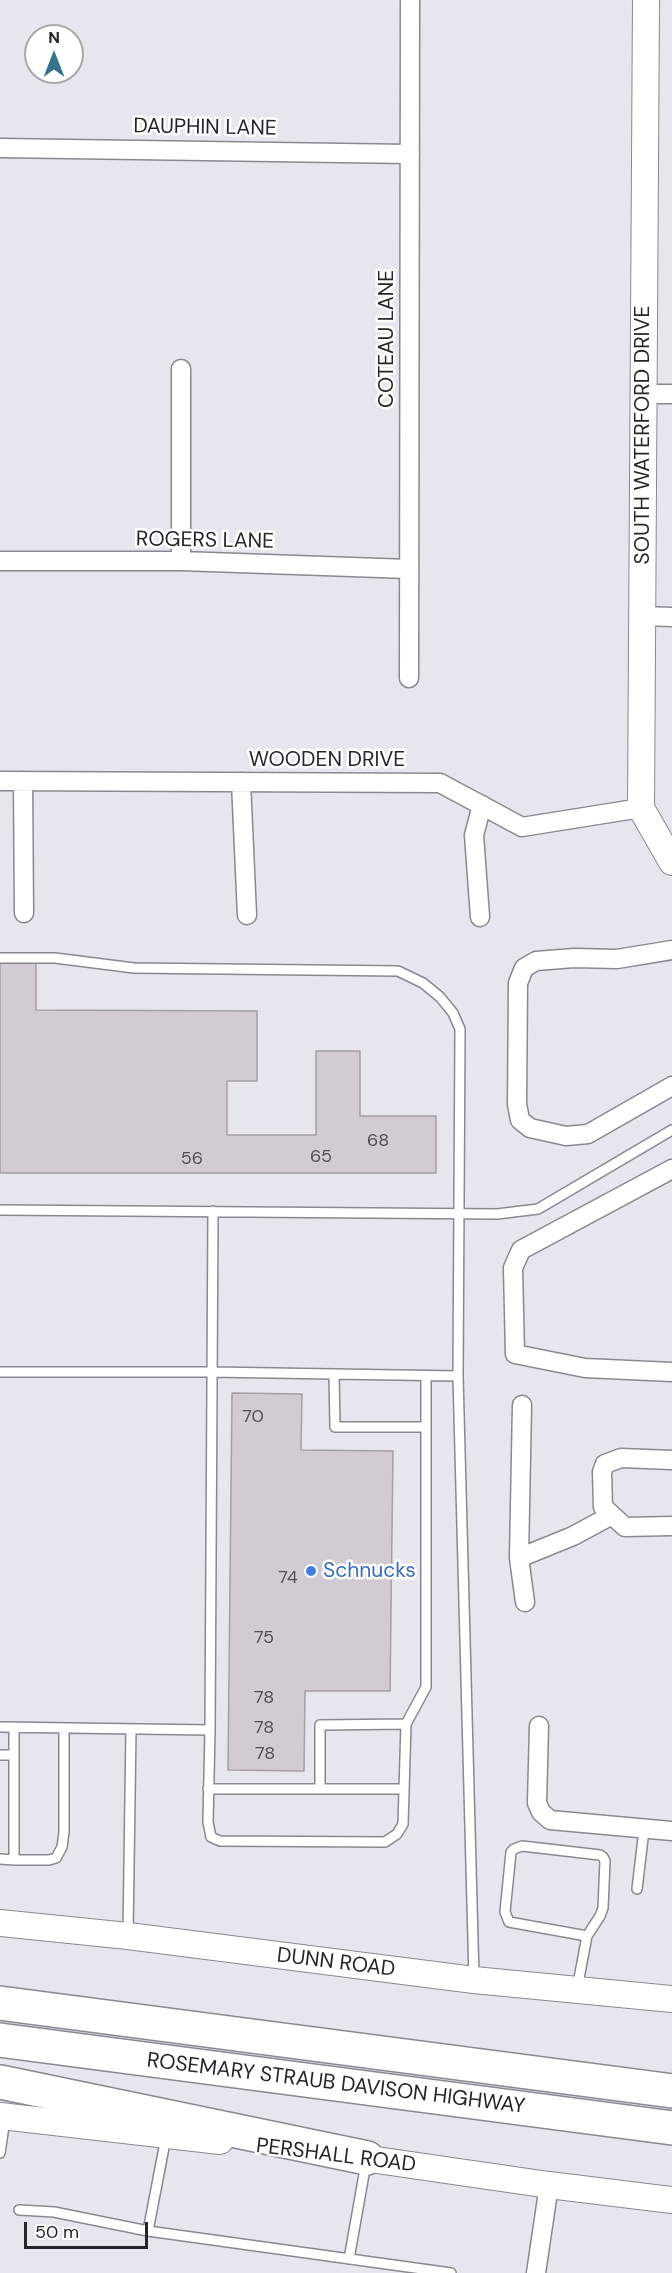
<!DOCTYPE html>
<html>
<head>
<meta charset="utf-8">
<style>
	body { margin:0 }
	#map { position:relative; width:672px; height:2273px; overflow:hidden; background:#e7e6ef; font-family:"DM Sans",sans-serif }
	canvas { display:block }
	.north { position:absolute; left:24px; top:24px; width:60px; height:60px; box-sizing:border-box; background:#fff; border:2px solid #a8a8aa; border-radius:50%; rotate:0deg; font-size:16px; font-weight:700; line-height:24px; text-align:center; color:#26262a }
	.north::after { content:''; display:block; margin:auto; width:21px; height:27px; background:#347388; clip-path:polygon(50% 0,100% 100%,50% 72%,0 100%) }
	.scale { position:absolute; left:24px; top:2222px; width:124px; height:27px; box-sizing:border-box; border:3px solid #26262a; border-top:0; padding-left:8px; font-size:18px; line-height:21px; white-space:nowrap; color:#26262a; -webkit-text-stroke:4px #fff; paint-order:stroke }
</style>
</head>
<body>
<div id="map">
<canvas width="672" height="2273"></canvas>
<div class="north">N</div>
<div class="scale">50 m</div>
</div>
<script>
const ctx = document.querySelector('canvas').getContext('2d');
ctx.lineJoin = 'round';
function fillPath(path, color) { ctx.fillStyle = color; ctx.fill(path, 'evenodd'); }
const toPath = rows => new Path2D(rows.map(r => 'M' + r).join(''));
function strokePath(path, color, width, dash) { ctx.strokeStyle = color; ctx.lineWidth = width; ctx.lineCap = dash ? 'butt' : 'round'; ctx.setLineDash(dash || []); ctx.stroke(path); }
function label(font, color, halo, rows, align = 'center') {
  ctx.font = font + ' "DM Sans",sans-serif'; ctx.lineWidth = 5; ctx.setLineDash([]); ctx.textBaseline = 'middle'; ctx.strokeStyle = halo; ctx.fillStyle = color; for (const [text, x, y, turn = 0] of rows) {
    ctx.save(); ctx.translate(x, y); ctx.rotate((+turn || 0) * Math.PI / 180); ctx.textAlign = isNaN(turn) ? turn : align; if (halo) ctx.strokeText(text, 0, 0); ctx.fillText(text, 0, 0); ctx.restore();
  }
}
const building = toPath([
	[0,962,36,962,36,1010,257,1011,257,1081,227,1081,227,1135,316,1135,316,1051,360,1051,360,1116,436,1116,436,1173,0,1173,0,962],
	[232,1393,302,1394,301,1450,393,1451,390,1691,305,1691,304,1771,228,1770,232,1393]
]);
const lane = toPath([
	[0,958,55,958,134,968,398,971,423,983,440,997,453,1013,460,1029,458,1376,474,1978],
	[0,1210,497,1214,538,1209,672,1130],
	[0,1372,212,1372,458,1376],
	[334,1374,335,1427,426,1427],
	[0,1727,210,1730,213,1211],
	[14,1727,14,1860,49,1860,56,1858,62,1847,64,1832,64,1728],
	[210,1730,208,1822,211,1837,220,1841,385,1842,397,1834,403,1824,406,1724,426,1687,426,1376],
	[0,1755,14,1755],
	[208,1789,404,1789],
	[320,1789,320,1725,406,1724],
	[0,1859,14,1860],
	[637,1889,644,1830],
	[128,1934,131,1729],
	[577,1989,587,1936,600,1916,603,1908,605,1861,603,1857,600,1855,522,1846,514,1849,511,1852,505,1912,509,1922,587,1936],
	[166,2137,148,2231,451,2273],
	[0,2153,5,2119],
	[19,2210,54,2212,148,2231],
	[349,2259,366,2163]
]);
const street = toPath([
	[0,148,410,154],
	[643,394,672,394],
	[0,561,181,561,409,569],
	[181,561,181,369],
	[642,616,672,617],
	[409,678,410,0],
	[0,781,440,783,522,827,641,808],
	[23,781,24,913],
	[241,782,247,915],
	[480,917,474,835,482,805],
	[672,950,617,959,574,958,536,961,524,968,518,983,517,1104,520,1120,530,1128,566,1136,588,1134,672,1086],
	[672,1169,521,1250,513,1268,515,1354,585,1368,672,1372],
	[522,1405,519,1558,525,1602],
	[672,1460,621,1458,605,1464,602,1472,603,1507,625,1527,672,1526],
	[519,1558,573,1536,612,1515],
	[539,1726,537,1803,541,1812,550,1820,672,1831],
	[536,2273,549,2185]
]);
const secondary = toPath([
	[646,0,641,808,672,862],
	[0,1923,128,1936,474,1980,672,1999],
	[0,2116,220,2141],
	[349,2156,549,2185,672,2200]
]);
const highway = toPath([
	[0,2003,672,2091],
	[0,2040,672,2128],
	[0,2082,367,2158]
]);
const markers = [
	[311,1571,6,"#3f7fe0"]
];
const numberNames = [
	["68",378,1141],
	["65",321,1157],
	["56",192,1159],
	["70",253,1417],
	["74",288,1578],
	["75",264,1638],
	["78",264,1698],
	["78",264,1728],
	["78",265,1754]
];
const streetNames = [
	["DAUPHIN LANE",205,128,1],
	["COTEAU LANE",387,339,-90],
	["SOUTH WATERFORD DRIVE",643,435,-90],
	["ROGERS LANE",205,541,1],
	["WOODEN DRIVE",327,760],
	["DUNN ROAD",336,1963,7],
	["ROSEMARY STRAUB DAVISON HIGHWAY",336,2084,7],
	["PERSHALL ROAD",336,2156,7]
];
const shopNames = [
	["Schnucks",323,1571]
];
fillPath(building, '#d2cbd3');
strokePath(building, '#a49ea5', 1.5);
strokePath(lane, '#898891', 12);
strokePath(street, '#898891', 21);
strokePath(secondary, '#898891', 28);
strokePath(highway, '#898891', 36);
strokePath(lane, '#fff', 9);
strokePath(street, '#fff', 18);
strokePath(secondary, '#fff', 26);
strokePath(highway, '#fff', 33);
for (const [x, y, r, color] of markers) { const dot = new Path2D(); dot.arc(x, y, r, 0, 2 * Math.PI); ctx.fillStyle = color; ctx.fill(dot); strokePath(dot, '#fff', 2); }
label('18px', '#514f54', null, numberNames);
label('21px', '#26262a', '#fff', streetNames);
label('21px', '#366cbe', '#fff', shopNames, 'left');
</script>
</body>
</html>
